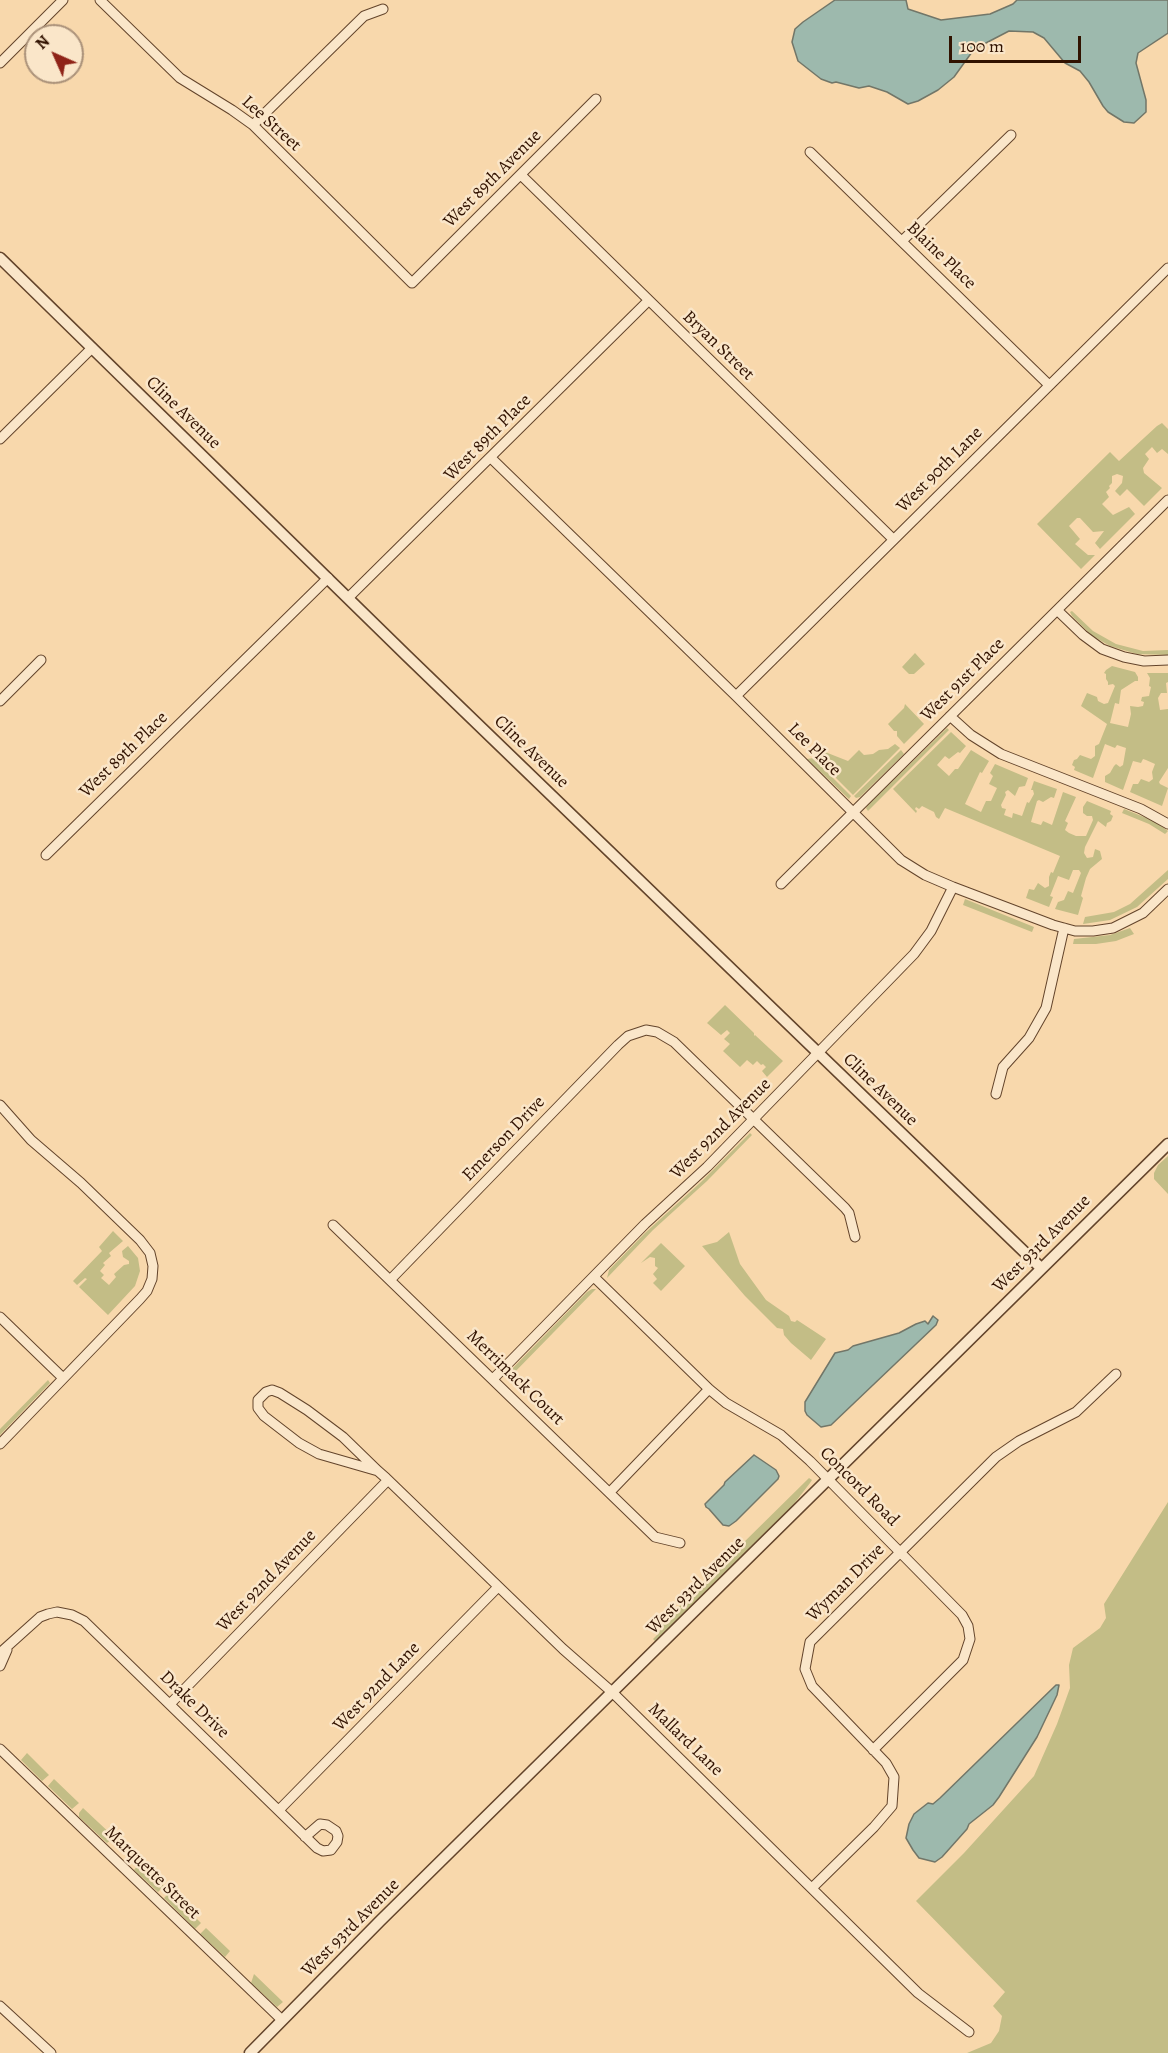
<!DOCTYPE html>
<html>
<head>
<meta charset="utf-8">
<style>
	body { margin:0 }
	#map { position:relative; width:1168px; height:2053px; overflow:hidden; background:#f8d8ac; font-family:Alegreya,serif }
	canvas { display:block }
	.north { position:absolute; left:24px; top:24px; width:60px; height:60px; box-sizing:border-box; background:#fae6c9; border:2px solid #aa9179; border-radius:50%; rotate:315deg; font-size:16px; font-weight:700; line-height:24px; text-align:center; color:#311200 }
	.north::after { content:''; display:block; margin:auto; width:21px; height:27px; background:#8f2418; clip-path:polygon(50% 0,100% 100%,50% 72%,0 100%) }
	.scale { position:absolute; left:949px; top:36px; width:132px; height:27px; box-sizing:border-box; border:3px solid #311200; border-top:0; padding-left:8px; font-size:18px; line-height:21px; white-space:nowrap; color:#311200; -webkit-text-stroke:4px #fae6c9; paint-order:stroke }
</style>
</head>
<body>
<div id="map">
<canvas width="1168" height="2053"></canvas>
<div class="north">N</div>
<div class="scale">100 m</div>
</div>
<script>
const ctx = document.querySelector('canvas').getContext('2d');
ctx.lineJoin = 'round';
function fillPath(path, color) { ctx.fillStyle = color; ctx.fill(path, 'evenodd'); }
const toPath = rows => new Path2D(rows.map(r => 'M' + r).join(''));
function strokePath(path, color, width, dash) { ctx.strokeStyle = color; ctx.lineWidth = width; ctx.lineCap = dash ? 'butt' : 'round'; ctx.setLineDash(dash || []); ctx.stroke(path); }
function label(font, color, halo, rows, align = 'center') {
  ctx.font = font + ' Alegreya,serif'; ctx.lineWidth = 5; ctx.setLineDash([]); ctx.textBaseline = 'middle'; ctx.strokeStyle = halo; ctx.fillStyle = color; for (const [text, x, y, turn = 0] of rows) {
    ctx.save(); ctx.translate(x, y); ctx.rotate((+turn || 0) * Math.PI / 180); ctx.textAlign = isNaN(turn) ? turn : align; if (halo) ctx.strokeText(text, 0, 0); ctx.fillText(text, 0, 0); ctx.restore();
  }
}
const green = toPath([
	[1162,423,1168,429,1168,454,1162,449,1157,453,1152,447,1145,454,1149,459,1143,468,1144,473,1162,488,1144,506,1127,489,1120,496,1115,491,1122,483,1123,476,1117,474,1112,476,1112,483,1109,486,1110,488,1106,492,1109,497,1102,504,1113,515,1129,507,1135,514,1100,549,1095,543,1104,531,1093,532,1080,518,1077,518,1069,526,1080,539,1075,544,1088,555,1095,555,1081,569,1037,524,1110,452,1119,461,1157,426],
	[1072,611,1093,631,1116,644,1143,651,1168,650,1168,655,1137,654,1110,646,1091,635,1072,616,1070,612],
	[915,653,925,664,914,674,909,674,902,667],
	[1112,666,1135,672,1138,677,1138,681,1135,681,1121,690,1119,704,1115,703,1110,723,1128,727,1131,714,1130,706,1138,707,1143,706,1144,702,1141,701,1142,697,1149,696,1151,687,1149,686,1150,678,1147,673,1168,673,1168,682,1166,683,1167,693,1161,693,1158,698,1160,710,1168,709,1168,768,1159,782,1160,784,1168,788,1162,806,1130,792,1133,784,1138,784,1141,779,1149,782,1153,779,1152,772,1155,764,1146,760,1143,759,1141,763,1133,761,1123,790,1105,782,1105,776,1110,773,1114,766,1116,764,1120,767,1123,765,1126,748,1117,745,1115,748,1105,744,1093,778,1074,770,1075,767,1072,765,1074,760,1077,759,1080,755,1091,759,1095,756,1095,746,1099,744,1107,724,1081,706,1087,693,1097,697,1098,701,1104,704,1108,703,1115,686,1113,684,1108,685,1108,682,1106,679,1106,674,1104,673,1106,670],
	[905,704,924,724,904,744,897,736,897,731,894,731,888,724,904,708],
	[947,728,949,730,868,811,866,808,868,805],
	[951,732,966,746,960,753,958,752,949,759,945,756,937,765,949,776,955,769,958,769,971,750,989,761,982,773,980,772,965,804,981,812,986,801,991,801,997,788,989,784,993,776,990,773,995,764,1028,778,1025,786,1019,787,1015,796,1008,790,1005,792,1006,795,1001,805,1002,808,1006,809,1004,815,1012,818,1013,813,1022,816,1027,802,1029,803,1034,794,1033,790,1031,790,1034,781,1057,789,1054,798,1051,797,1043,802,1039,800,1037,801,1031,822,1041,825,1043,821,1052,825,1063,792,1076,797,1065,821,1068,823,1065,830,1069,833,1076,836,1086,836,1093,820,1092,816,1087,816,1083,813,1083,807,1087,801,1111,811,1110,814,1113,816,1111,821,1107,823,1106,827,1098,821,1085,847,1084,853,1087,858,1093,857,1095,849,1100,851,1102,859,1090,869,1086,878,1081,896,1083,898,1078,915,1055,909,1058,902,1064,900,1068,891,1073,893,1081,873,1079,870,1073,870,1069,880,1058,876,1050,896,1053,897,1049,907,1026,898,1029,889,1034,890,1038,883,1045,888,1049,886,1049,877,1051,872,1053,873,1060,856,945,808,939,819,936,817,934,812,922,806,919,809,916,807,915,809,917,811,916,813,893,789],
	[895,744,900,748,853,795,814,756,820,750,848,761,859,750,864,755,873,754,879,750,888,749],
	[901,750,904,754,860,797,856,798,854,796],
	[813,758,851,796,849,799,807,759],
	[1124,809,1154,821,1168,831,1165,834,1149,824,1122,813],
	[1168,870,1168,879,1137,907,1110,920,1083,924,1085,917,1114,912,1130,904],
	[965,899,1034,927,1032,932,963,905],
	[1130,928,1134,934,1116,941,1096,944,1073,944,1074,939,1110,935],
	[725,1005,754,1033,754,1036,755,1035,783,1061,767,1077,762,1071,766,1067,763,1064,761,1065,757,1061,753,1065,747,1060,740,1067,723,1051,730,1044,724,1039,730,1033,727,1030,721,1035,707,1023],
	[750,1133,752,1135,707,1181,653,1230,607,1278,609,1270,645,1233,701,1182],
	[1168,1156,1168,1194,1154,1179,1154,1173,1158,1165],
	[113,1231,123,1241,109,1253,111,1256,103,1263,105,1265,100,1271,104,1275,101,1278,109,1285,116,1277,114,1274,124,1265,129,1264,129,1261,123,1257,122,1251,128,1246,138,1258,140,1271,135,1286,108,1315,79,1287,87,1279,85,1278,77,1285,73,1281,102,1251,99,1247],
	[729,1232,740,1264,766,1300,789,1316,791,1321,795,1322,797,1320,826,1339,811,1360,791,1343,784,1335,783,1329,777,1328,745,1296,702,1246,717,1242],
	[661,1243,685,1266,661,1291,653,1283,657,1279,653,1274,658,1268,655,1266,655,1258,650,1257,641,1263],
	[592,1289,596,1289,509,1378,507,1376,508,1373,587,1292],
	[48,1380,50,1383,0,1435,0,1429],
	[809,1478,812,1480,810,1483,787,1513,656,1642,653,1639,658,1634,664,1621],
	[1168,1502,1168,2053,967,2053,991,2043,999,2031,1002,2016,993,2006,1005,1992,916,1901,964,1853,1034,1776,1057,1724,1070,1688,1069,1665,1073,1648,1100,1628,1106,1618,1104,1604],
	[27,1753,49,1775,42,1781,21,1760],
	[54,1779,79,1803,72,1809,48,1786],
	[83,1808,114,1837,107,1843,79,1817,79,1813],
	[140,1863,164,1886,158,1892,134,1870],
	[170,1892,201,1923,195,1929,164,1898],
	[206,1928,230,1951,225,1957,200,1934],
	[254,1974,283,2002,277,2007,251,1983]
]);
const water = toPath([
	[835,0,906,0,908,9,941,20,990,14,1013,4,1017,0,1168,0,1168,33,1138,53,1136,63,1146,100,1146,112,1134,123,1124,122,1108,112,1103,106,1089,82,1080,71,1065,63,1044,38,1033,32,1009,31,984,44,972,52,954,77,938,90,918,101,908,104,887,92,869,86,859,88,836,82,832,83,821,79,798,61,792,42,795,29,803,22,835,0],
	[933,1316,938,1320,936,1325,831,1425,821,1427,807,1415,805,1411,805,1402,835,1353,848,1350,853,1346,899,1333,916,1324,925,1321,928,1324,933,1316],
	[754,1455,776,1470,779,1476,778,1479,736,1521,729,1526,723,1525,709,1509,706,1507,705,1504,724,1485,725,1482,754,1455],
	[1056,1685,1059,1685,1057,1695,1037,1737,999,1797,993,1805,969,1824,967,1829,942,1857,935,1862,919,1858,913,1850,906,1838,909,1824,914,1814,928,1803,933,1804,940,1798,1056,1685]
]);
const minor = toPath([
	[100,0,180,78,232,110,253,125,412,283,596,99],
	[0,63,63,0],
	[253,125,364,16,383,9],
	[810,152,1049,385],
	[521,175,893,539],
	[902,241,1011,135],
	[0,439,92,348],
	[491,458,736,696,901,860,925,875,953,887,1053,925,1075,931,1093,931,1113,928,1143,913,1168,889],
	[349,597,648,301],
	[1057,610,1083,635,1102,649,1124,657,1144,661,1168,660],
	[736,696,1168,268],
	[0,701,41,660],
	[950,716,971,735,1001,754,1141,809,1168,824],
	[46,855,328,578],
	[781,884,1168,500],
	[996,1094,1003,1067,1029,1038,1046,1008,1064,928],
	[0,1105,31,1140,81,1183,140,1240,150,1253,153,1266,152,1279,147,1291,140,1299,0,1444],
	[333,1225,655,1537,680,1543],
	[594,1277,709,1389,726,1403,781,1435,810,1461,962,1615,968,1626,970,1639,963,1660,873,1750],
	[391,1279,618,1045,628,1036,646,1030,657,1032,674,1042,845,1208,849,1213,855,1237],
	[0,1317,63,1378],
	[493,1379,645,1224,707,1167,914,954,931,931,953,887],
	[378,1471,319,1454,299,1443,264,1416,258,1408,258,1400,266,1392,272,1390,280,1393,307,1410,343,1437,378,1471,386,1478,563,1649,612,1692,918,1993,969,2032],
	[610,1492,709,1389],
	[0,1653,40,1617,48,1614,57,1612,72,1615,84,1621,317,1848,323,1851,331,1850,337,1842,338,1836,336,1831,327,1825,320,1824,305,1837],
	[0,1666,7,1650],
	[170,1704,388,1480],
	[0,1749,282,2020],
	[279,1810,498,1587],
	[812,1888,874,1827,892,1806,894,1777,886,1763,812,1686,805,1669,810,1642,996,1457,1019,1441,1076,1412,1116,1374],
	[0,2006,51,2053]
]);
const tertiary = toPath([
	[0,258,407,656,1041,1268],
	[250,2053,380,1921,1168,1144]
]);
const streetNames = [
	["Lee Street",271,124,42],
	["West 89th Avenue",493,179,-45],
	["Blaine Place",941,256,44],
	["Bryan Street",718,346,44],
	["Cline Avenue",183,413,44],
	["West 89th Place",488,438,-45],
	["West 90th Lane",940,470,-45],
	["West 91st Place",963,680,-45],
	["Lee Place",814,750,45],
	["Cline Avenue",531,752,44],
	["West 89th Place",124,755,-44],
	["Cline Avenue",880,1090,44],
	["West 92nd Avenue",721,1129,-45],
	["Emerson Drive",504,1139,-46],
	["West 93rd Avenue",1042,1244,-45],
	["Merrimack Court",515,1378,44],
	["Concord Road",859,1487,45],
	["West 92nd Avenue",267,1581,-46],
	["Wyman Drive",846,1583,-45],
	["West 93rd Avenue",696,1586,-45],
	["West 92nd Lane",377,1687,-46],
	["Drake Drive",194,1705,44],
	["Mallard Lane",685,1740,44],
	["Marquette Street",152,1873,44],
	["West 93rd Avenue",351,1928,-45]
];
fillPath(green, '#c3bd86');
fillPath(water, '#9db9ad');
strokePath(water, '#727668', 1.5);
strokePath(minor, '#63442b', 11);
strokePath(tertiary, '#63442b', 13);
strokePath(minor, '#fae6c9', 9);
strokePath(tertiary, '#fae6c9', 10);
label('18px', '#311200', '#fae6c9', streetNames);
</script>
</body>
</html>
